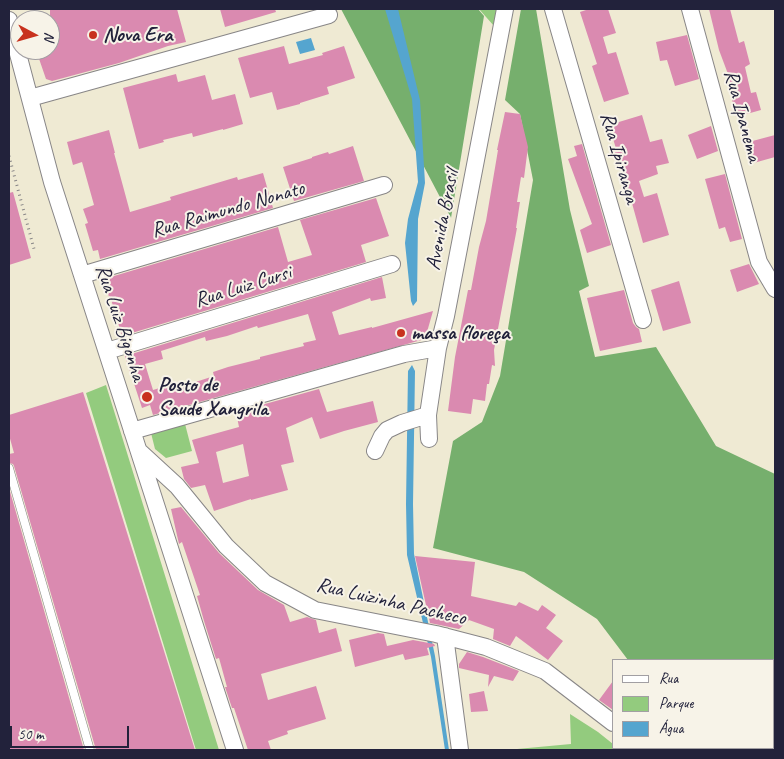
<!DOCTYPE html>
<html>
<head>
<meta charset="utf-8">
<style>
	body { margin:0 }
	#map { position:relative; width:784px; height:759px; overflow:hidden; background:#efead3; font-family:Caveat,sans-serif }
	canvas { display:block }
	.frame { position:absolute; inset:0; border:10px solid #22223b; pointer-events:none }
	.legend { position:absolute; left:612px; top:659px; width:162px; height:90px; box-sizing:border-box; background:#f7f3e8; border:1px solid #a29fa3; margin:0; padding:6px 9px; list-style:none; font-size:15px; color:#22223b }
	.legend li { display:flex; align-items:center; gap:10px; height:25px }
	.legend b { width:25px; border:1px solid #a29fa3 }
	.north { position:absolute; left:10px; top:10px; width:50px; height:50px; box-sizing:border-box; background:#f7f3e8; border:1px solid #a29fa3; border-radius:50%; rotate:96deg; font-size:14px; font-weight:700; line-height:20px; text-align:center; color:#22223b }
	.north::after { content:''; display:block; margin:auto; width:18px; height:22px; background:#c8321e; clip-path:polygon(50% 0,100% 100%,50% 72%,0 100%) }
	.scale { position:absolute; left:10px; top:726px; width:119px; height:22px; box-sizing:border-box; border:2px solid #22223b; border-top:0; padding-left:6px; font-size:15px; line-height:18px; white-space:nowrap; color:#22223b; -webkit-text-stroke:4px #f7f3e8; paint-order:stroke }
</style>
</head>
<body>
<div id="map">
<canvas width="784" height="759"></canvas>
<div class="frame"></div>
<ul class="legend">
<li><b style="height:6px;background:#fff"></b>Rua</li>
<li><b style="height:14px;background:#93cb7e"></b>Parque</li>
<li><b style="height:14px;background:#55a5cf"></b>Água</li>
</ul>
<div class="north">N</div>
<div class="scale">50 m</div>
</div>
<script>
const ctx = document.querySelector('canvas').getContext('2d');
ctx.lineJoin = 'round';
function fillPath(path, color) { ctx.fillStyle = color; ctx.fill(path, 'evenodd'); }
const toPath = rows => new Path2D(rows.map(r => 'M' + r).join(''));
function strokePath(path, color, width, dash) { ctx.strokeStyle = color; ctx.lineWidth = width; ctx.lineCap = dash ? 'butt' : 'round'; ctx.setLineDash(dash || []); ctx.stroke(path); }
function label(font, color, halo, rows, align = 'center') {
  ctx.font = font + ' Caveat,sans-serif'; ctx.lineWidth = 4; ctx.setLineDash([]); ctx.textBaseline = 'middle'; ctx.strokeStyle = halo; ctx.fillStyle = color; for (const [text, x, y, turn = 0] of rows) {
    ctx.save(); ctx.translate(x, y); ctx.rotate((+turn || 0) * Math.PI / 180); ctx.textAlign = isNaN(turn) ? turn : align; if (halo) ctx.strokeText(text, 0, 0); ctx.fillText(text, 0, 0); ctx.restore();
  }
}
const green = toPath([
	[479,9,498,9,494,26],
	[106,385,219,750,196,750,86,393],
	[184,420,192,451,166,458,155,449,150,429],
	[570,714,598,732,613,744,613,748,618,748,621,750,517,750,517,749,571,744]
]);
const forest = toPath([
	[341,9,478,9,484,16,451,218],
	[521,9,536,9,570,210,589,286,579,291,595,357,656,347,716,446,775,474,775,683,773,683,773,660,628,660,597,619,524,572,433,548,453,441,482,422,500,376,533,180,520,114,505,100]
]);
const water = toPath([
	[385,9,398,9,420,100,425,183,418,219,417,301,413,306,411,301,405,243,408,219,418,182,412,99],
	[311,38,315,50,300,54,296,42],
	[412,365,415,371,413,504,414,554,435,656,449,750,445,750,431,657,407,555,406,504,408,371]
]);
const building = toPath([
	[50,9,177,9,186,42,168,46,119,63,52,81,46,79,36,50,50,50],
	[220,9,275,9,276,12,225,27],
	[589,9,608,9,616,33,603,37,608,54,616,52,629,94,604,102,592,66,597,64,580,12],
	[709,9,730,9,739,43,744,41,750,64,745,67,751,93,756,92,761,110,736,117,732,99,734,98,728,74,719,50],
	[687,35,699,79,675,86,667,60,660,61,656,42],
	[284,46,289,64,323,55,322,53,344,46,355,78,327,87,329,94,300,103,300,104,277,110,272,92,250,98,238,58],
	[176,74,178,82,205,75,212,100,235,94,243,124,223,130,223,129,193,137,192,133,163,140,164,142,139,149,123,88],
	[505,112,520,114,528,147,524,178,521,177,517,202,520,202,516,228,517,228,494,350,495,366,492,365,489,384,487,384,485,401,473,399,471,414,448,411,455,357,468,290,471,290,479,247,486,221,498,150,497,150],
	[642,115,650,142,662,139,669,163,656,166,658,174,639,181,644,197,657,193,669,235,643,243,630,196,615,152,617,152,609,125],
	[711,126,718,151,697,159,688,135],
	[109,130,115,153,114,153,130,212,171,200,170,197,237,177,238,180,263,173,273,208,100,259,98,250,93,251,85,224,88,223,83,209,94,205,82,162,73,165,67,142],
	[775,135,775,157,750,164,745,143],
	[582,144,611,245,587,253,580,230,592,224,568,159,577,156,574,146],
	[353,146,364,181,294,201,283,167,312,158,312,157,328,152,329,154],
	[725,174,742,239,730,242,725,227,719,229,705,179],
	[13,192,31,258,9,265,9,193],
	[376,198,389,236,361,245,366,262,122,336,110,296,109,297,104,279,278,227,288,262,312,255,300,220],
	[749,264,759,284,737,292,730,270],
	[382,277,386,298,371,301,370,298,332,312,339,335,372,327,372,328,433,311,425,339,153,415,150,405,142,408,125,356],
	[308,314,316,340,303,343,304,346,260,357,260,359,228,367,213,372,214,376,177,388,176,383,153,390,145,364,163,359,161,351,205,337,206,341,227,336,257,326,258,328],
	[679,281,691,323,663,331,651,290],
	[624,290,633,323,636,327,639,329,642,342,600,351,587,298],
	[319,389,327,412,373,401,378,422,344,431,320,439,312,417,286,428,294,462,281,465,288,490,251,500,251,499,214,511,205,485,191,488,184,479,181,467,199,463,192,440,239,427,236,412],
	[243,444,249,476,223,483,216,452],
	[83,392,195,750,96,750,14,466,13,464,9,463,9,454,14,453,9,435,9,415],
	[9,488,84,750,9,750],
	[181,507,219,553,258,590,284,605,290,622,307,617,316,620,319,633,336,628,342,651,261,674,268,700,316,686,326,719,287,731,288,734,268,741,271,750,248,750,234,708,232,708,225,687,227,687,219,658,216,659,204,621,197,596,200,595,182,542,179,544,171,509],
	[415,556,475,562,471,596,516,606,519,602,538,611,542,605,556,615,546,628,563,641,548,660,516,636,510,646,493,639,494,629,469,620,459,629,430,623],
	[378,633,384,634,387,646,413,640,434,644,435,646,427,648,429,655,405,660,403,654,355,667,349,640],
	[467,652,483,657,519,671,513,681,494,676,488,687,489,675,459,668,459,664],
	[613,681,613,710,599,700],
	[484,691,488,711,471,712,469,694]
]);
const path = toPath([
	[9,156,34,249]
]);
const lane = toPath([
	[9,468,90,750],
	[675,750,681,748]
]);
const street = toPath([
	[553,9,643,320],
	[690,9,759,262,775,289],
	[9,20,52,182,235,750],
	[30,98,329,15],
	[82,275,384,185],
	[107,351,392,264],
	[132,431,404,354,438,348],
	[429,439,428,415,438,348,446,316,505,9],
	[375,451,382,436,387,430,402,423,428,415],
	[140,452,177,486,226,546,265,583,315,610,436,634,486,647,545,671,613,723],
	[445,636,460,750],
	[645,748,649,750]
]);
const markers = [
	[93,35,5,"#c8321e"],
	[401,333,5,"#c8321e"],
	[147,397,6,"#c8321e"]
];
const poiNames = [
	["Nova Era",103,35],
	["massa floreça",411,333],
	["Posto de",158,385],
	["Saude Xangrila",158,409]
];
const streetNames = [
	["Rua Ipanema",742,116,75],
	["Rua Ipiranga",619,158,74],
	["Rua Raimundo Nonato",228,210,-16],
	["Avenida Brasil",443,220,-79],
	["Rua Luiz Cursi",243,287,-17],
	["Rua Luiz Bigonha",120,323,72],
	["Rua Luizinha Pacheco",391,602,13]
];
fillPath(green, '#93cb7e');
fillPath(forest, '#76af6d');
fillPath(water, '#55a5cf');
fillPath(building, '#da8ab0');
strokePath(lane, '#888687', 9);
strokePath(street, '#888687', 18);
strokePath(path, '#888687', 3, [1, 4]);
strokePath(lane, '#fff', 8);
strokePath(street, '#fff', 16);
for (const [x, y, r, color] of markers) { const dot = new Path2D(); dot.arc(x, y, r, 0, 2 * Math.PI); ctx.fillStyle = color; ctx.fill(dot); strokePath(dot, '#f7f3e8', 2); }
label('bold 21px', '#22223b', '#f7f3e8', poiNames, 'left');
label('21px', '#22223b', '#f7f3e8', streetNames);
</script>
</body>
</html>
